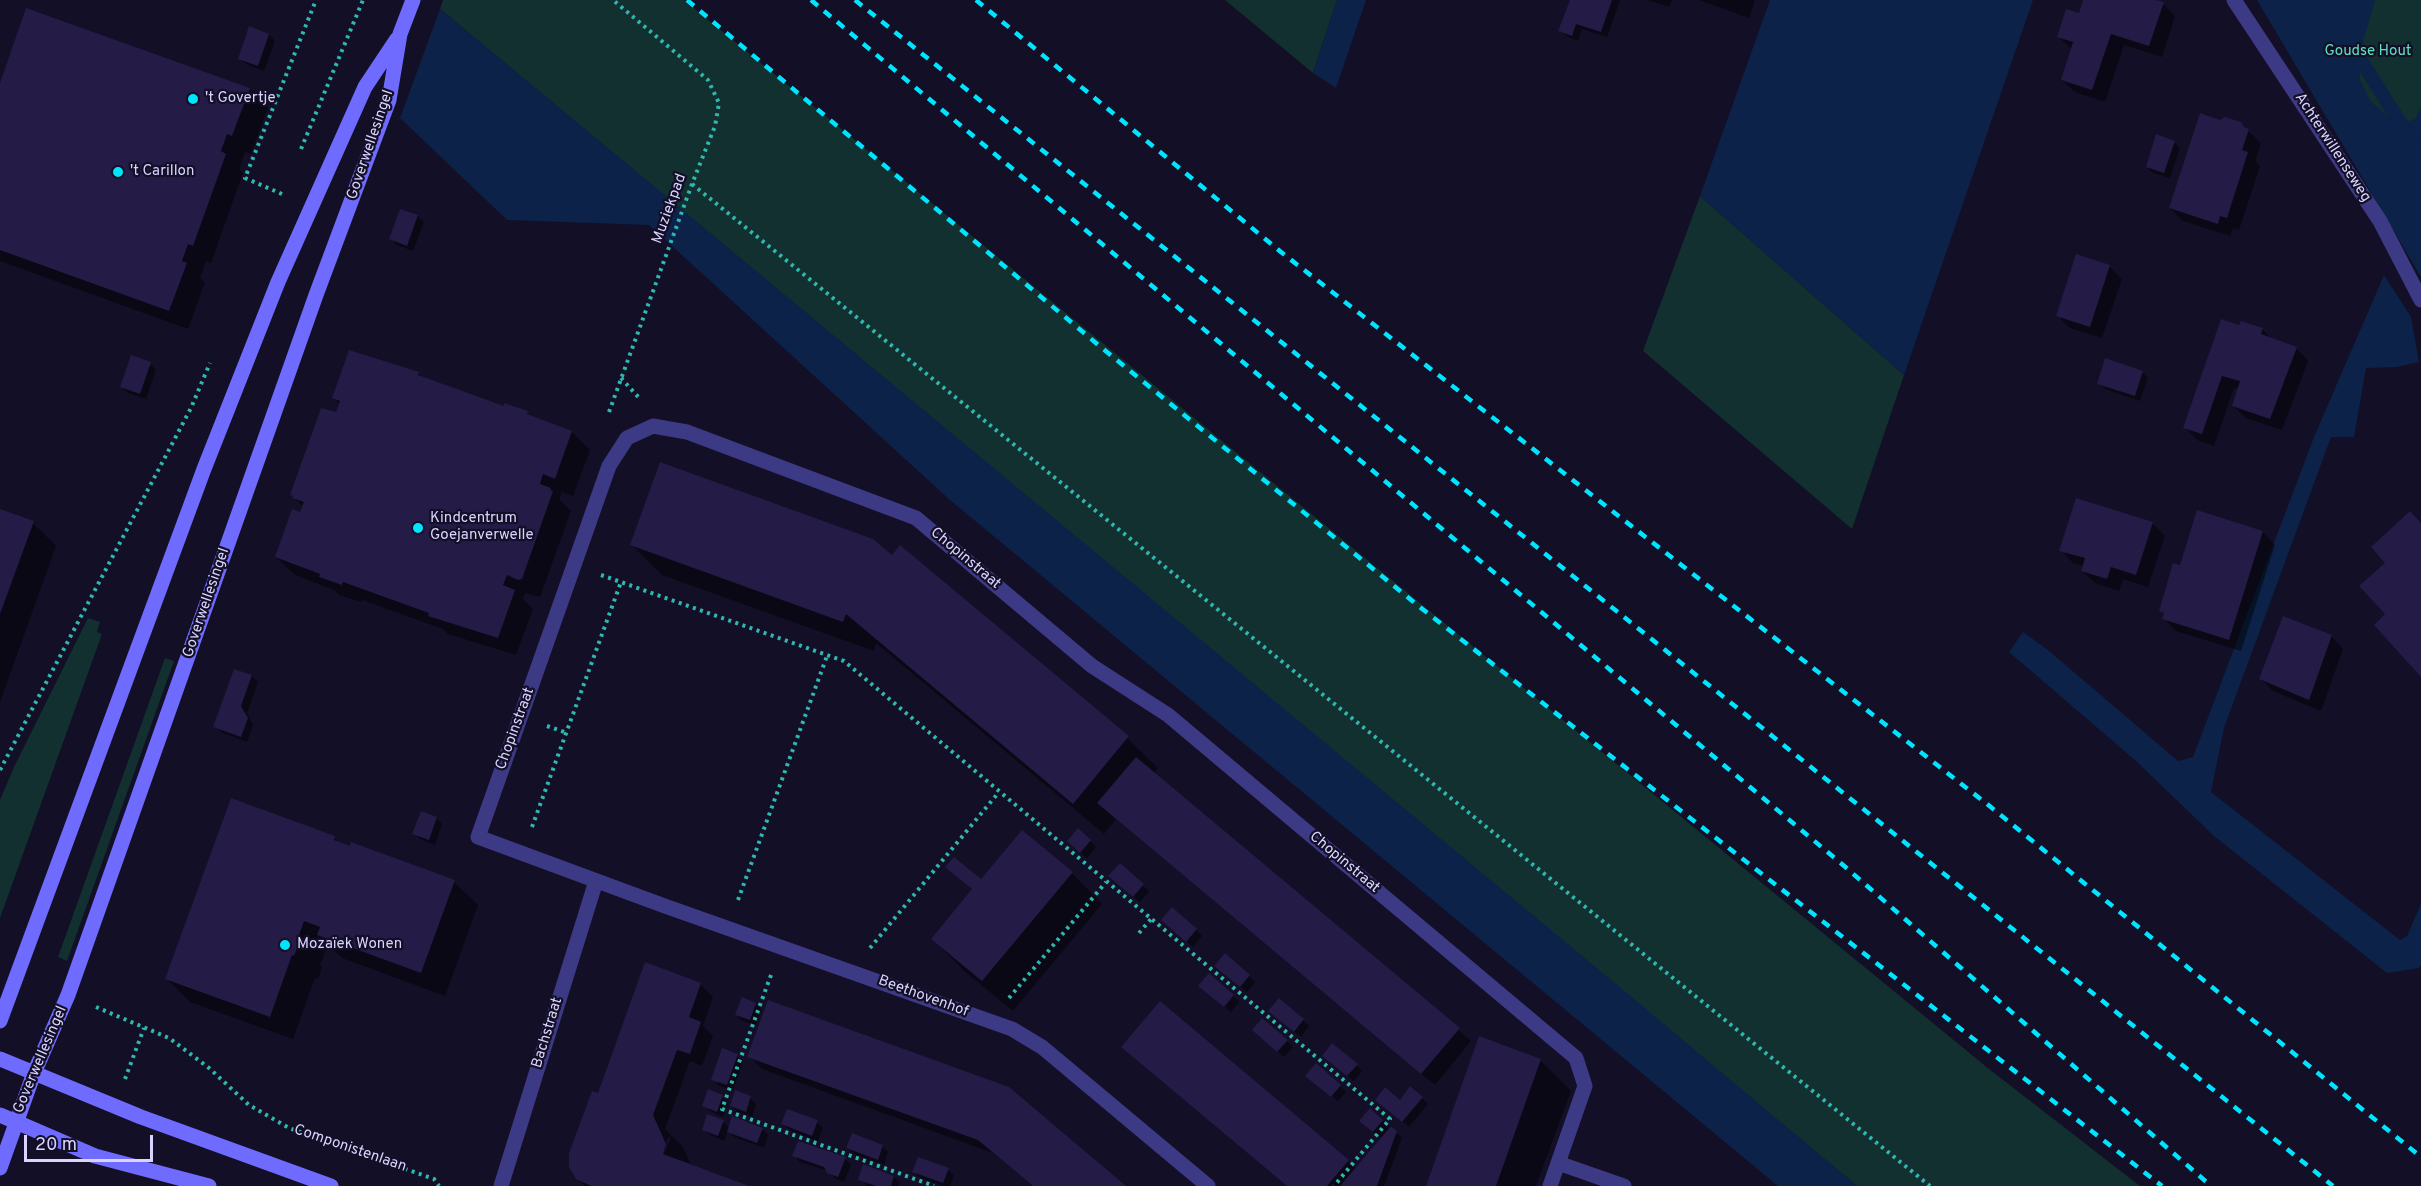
<!DOCTYPE html>
<html>
<head>
<meta charset="utf-8">
<style>
	body { margin:0 }
	#map { position:relative; width:2421px; height:1186px; overflow:hidden; background:#130f26; font-family:Overpass,sans-serif }
	canvas { display:block }
	.scale { position:absolute; left:24px; top:1135px; width:129px; height:27px; box-sizing:border-box; border:3px solid #d9d4ff; border-top:0; padding-left:8px; font-size:18px; line-height:21px; white-space:nowrap; color:#d9d4ff; -webkit-text-stroke:4px #130f26; paint-order:stroke }
</style>
</head>
<body>
<div id="map">
<canvas width="2421" height="1186"></canvas>
<div class="scale">20 m</div>
</div>
<script>
const ctx = document.querySelector('canvas').getContext('2d');
ctx.lineJoin = 'round';
function fillPath(path, color) { ctx.fillStyle = color; ctx.fill(path, 'evenodd'); }
const toPath = rows => new Path2D(rows.map(r => 'M' + r).join(''));
function strokePath(path, color, width, dash) { ctx.strokeStyle = color; ctx.lineWidth = width; ctx.lineCap = dash ? 'butt' : 'round'; ctx.setLineDash(dash || []); ctx.stroke(path); }
function label(font, color, halo, rows, align = 'center') {
  ctx.font = font + ' Overpass,sans-serif'; ctx.lineWidth = 4.5; ctx.setLineDash([]); ctx.textBaseline = 'middle'; ctx.strokeStyle = halo; ctx.fillStyle = color; for (const [text, x, y, turn = 0] of rows) {
    ctx.save(); ctx.translate(x, y); ctx.rotate((+turn || 0) * Math.PI / 180); ctx.textAlign = isNaN(turn) ? turn : align; if (halo) ctx.strokeText(text, 0, 0); ctx.fillText(text, 0, 0); ctx.restore();
  }
}
const green = toPath([
	[443,0,684,0,1989,1069,2140,1186,1857,1186,440,9],
	[1225,0,1337,0,1313,73],
	[2273,0,2421,0,2421,235],
	[1700,196,1904,375,1852,529,1643,351],
	[88,618,100,622,97,632,102,634,0,918,0,800,14,767],
	[165,658,174,661,67,961,58,957]
]);
const water = toPath([
	[1337,0,1366,0,1336,88,1313,73],
	[1770,0,2033,0,1904,375,1700,196],
	[2257,0,2375,0,2359,56,2360,80,2371,102,2399,125,2415,119,2421,108,2421,277],
	[440,9,1627,993,1857,1186,1778,1186,950,500,649,225,507,220,400,118],
	[2384,275,2411,317,2419,362,2397,367,2366,368,2354,437,2331,437,2224,728,2211,792,2400,940,2407,936,2421,904,2421,964,2419,968,2387,973,2214,836,2136,761,2009,652,2023,632,2048,650,2178,761,2193,757,2314,437]
]);
const shadow = toPath([
	[1571,0,1620,0,1607,37,1582,29,1578,41,1566,36,1560,30],
	[1648,0,1672,0,1669,7],
	[1699,0,1755,0,1749,18],
	[2085,0,2151,0,2163,4,2175,16,2162,57,2124,45,2105,102,2075,92,2062,80,2072,50,2059,37,2080,15],
	[250,28,269,35,275,41,264,71,246,64,240,58],
	[0,85,249,89,268,108,251,154,245,152,239,169,243,173,211,263,206,261,200,278,205,282,188,329,0,261],
	[2247,130,2261,143,2255,161,2260,166,2239,230,2233,228,2230,236,2183,221,2170,208],
	[2174,142,2180,148,2170,178,2153,173,2147,167],
	[401,211,418,216,424,222,413,251,397,245,391,239],
	[2109,266,2122,279,2102,338,2070,328,2058,316],
	[2240,327,2262,329,2272,339,2296,348,2308,361,2282,430,2246,418,2233,406,2239,389,2234,388,2214,446,2197,440,2184,427],
	[150,364,156,370,146,399,128,393,122,387],
	[2142,372,2148,378,2140,401,2105,389,2099,383],
	[418,373,423,378,504,408,527,413,532,418,572,432,590,450,573,496,562,492,559,499,571,511,540,597,525,593,523,599,533,609,516,655,448,634,443,629,362,600,361,602,339,595,334,590,295,575,276,557,304,507,294,498,337,413,340,405,334,398],
	[661,464,1127,738,1158,768,1154,773,1471,1041,1435,1085,1116,819,1104,834,876,643,874,651,662,575,631,544],
	[0,511,33,523,56,546,0,702],
	[2152,523,2165,536,2148,587,2123,579,2119,591,2095,583,2082,571,2084,566,2073,563,2061,550],
	[2263,532,2275,545,2241,651,2176,631,2163,618,2165,615,2160,610,2181,567],
	[2331,636,2343,649,2321,711,2273,691,2261,679],
	[235,671,252,676,258,682,247,713,253,725,247,742,221,732,215,726],
	[436,818,442,824,435,845,420,839,414,833],
	[1078,830,1096,847,1087,858,1074,847],
	[334,838,340,844,454,882,478,905,445,996,342,958,328,944,320,965,322,967,318,979,315,978,293,1039,190,1002,167,979],
	[1120,865,1149,891,1140,902,1116,882],
	[1072,873,1102,904,1013,1011,963,970,933,939,981,882],
	[1169,926,1196,930,1202,936,1193,947],
	[1222,972,1249,976,1255,982,1247,992],
	[700,984,713,997,703,1026,713,1036,702,1066,690,1061,665,1129,683,1147,692,1167,745,1186,585,1186,577,1178,598,1095],
	[668,1137,671,1138,663,1156,660,1156],
	[1206,991,1233,996,1239,1002,1231,1012],
	[1279,1000,1309,1026,1301,1037,1276,1017],
	[1160,1003,1356,1169,1382,1138,1367,1127,1382,1121,1396,1132,1402,1138,1384,1186,1287,1186,1123,1047],
	[756,1004,762,1010,756,1025,742,1021,736,1015],
	[1260,1036,1287,1041,1293,1047,1284,1057],
	[737,1056,743,1062,733,1090,719,1086,713,1079],
	[749,1056,1124,1186,1033,1186,993,1153,762,1069],
	[1540,1060,1571,1091,1536,1186,1427,1186],
	[1330,1062,1357,1065,1362,1071,1354,1081],
	[1313,1082,1340,1086,1346,1092,1338,1101],
	[722,1097,728,1103,723,1117,710,1111,704,1105],
	[750,1098,756,1104,752,1117,737,1112,731,1106],
	[1422,1098,1428,1104,1409,1127,1383,1106],
	[723,1122,730,1128,762,1129,768,1135,764,1148,734,1137,728,1131,724,1141,710,1135,704,1129],
	[817,1122,823,1128,818,1141,789,1130,783,1124],
	[882,1146,888,1152,884,1165,854,1154,848,1148],
	[794,1156,845,1159,851,1165,844,1182,835,1178,828,1171,800,1162],
	[948,1169,954,1175,950,1186,943,1186,920,1178,914,1172],
	[894,1177,900,1183,898,1186,868,1186,860,1179]
]);
const stream = toPath([
	[2349,41,2421,156]
]);
const building = toPath([
	[1570,0,1612,0,1601,32,1576,24,1572,36,1558,31],
	[2083,0,2156,0,2164,2,2149,46,2111,34,2092,90,2061,80,2073,42,2057,37,2066,9,2079,13],
	[26,8,250,88,232,136,227,134,221,151,226,154,193,246,188,244,182,261,187,263,169,311,0,250,0,83],
	[249,26,269,34,258,66,238,59],
	[2200,113,2220,120,2225,117,2241,122,2244,127,2249,129,2242,150,2248,152,2227,218,2220,216,2218,224,2169,208],
	[2156,134,2175,141,2164,173,2146,167],
	[400,209,418,215,407,246,389,239],
	[2076,254,2110,265,2090,327,2056,316],
	[2221,319,2239,325,2241,321,2263,328,2261,334,2297,347,2270,419,2232,406,2240,381,2222,376,2202,434,2183,428],
	[349,350,419,372,418,375,504,406,504,403,528,411,527,414,572,431,555,479,543,474,540,484,551,488,550,490,553,491,522,579,518,580,507,575,503,585,515,590,498,638,428,616,429,613,343,582,342,585,319,577,320,574,275,557,292,509,300,512,304,502,292,498,293,496,290,495,321,408,336,412,340,401,332,398],
	[131,355,151,362,140,394,120,387],
	[2105,358,2143,371,2135,396,2097,384],
	[660,462,873,539,892,555,900,545,1129,736,1073,804,846,614,843,622,630,545],
	[2076,498,2153,522,2136,575,2111,567,2107,579,2081,571,2085,558,2059,551],
	[0,509,34,521,0,614],
	[2197,510,2263,531,2229,640,2162,619,2164,613,2159,611,2173,563,2180,565],
	[2410,511,2421,523,2421,677,2374,625,2385,614,2359,586,2385,563,2371,547],
	[2283,616,2332,635,2309,700,2259,679],
	[234,669,252,675,241,706,248,718,241,737,213,727],
	[1136,757,1460,1028,1421,1074,1097,803],
	[231,798,335,836,334,840,350,846,351,842,455,880,421,973,317,935,320,927,304,921,297,941,299,942,294,956,292,955,270,1017,165,979],
	[421,811,437,817,429,840,412,834],
	[1078,828,1091,840,1080,853,1067,841],
	[1022,830,1073,872,982,981,931,939,972,889,945,867,954,857,981,879],
	[1120,863,1144,884,1133,897,1108,876],
	[1172,907,1197,929,1186,942,1161,920],
	[1225,953,1250,975,1240,987,1214,966],
	[645,962,701,983,689,1017,701,1022,690,1054,677,1050,653,1115,666,1144,663,1154,749,1186,591,1186,576,1179,569,1167,569,1153,592,1091,598,1093],
	[1209,973,1234,995,1224,1007,1198,986],
	[742,997,756,1003,750,1020,735,1015],
	[1279,998,1304,1019,1294,1032,1268,1011],
	[768,1000,1009,1087,1126,1186,1033,1186,978,1140,747,1057],
	[1160,1001,1349,1160,1327,1186,1287,1186,1121,1047],
	[1262,1018,1288,1040,1277,1052,1252,1030],
	[1479,1036,1541,1059,1496,1186,1426,1186],
	[1332,1043,1358,1064,1347,1076,1322,1056],
	[722,1048,738,1054,727,1085,711,1080],
	[1316,1063,1341,1085,1331,1097,1305,1076],
	[1410,1086,1423,1097,1402,1122,1375,1100,1385,1087,1400,1100],
	[708,1089,723,1095,717,1112,702,1106],
	[735,1090,751,1096,746,1112,730,1106],
	[1370,1108,1383,1120,1373,1132,1359,1121],
	[787,1109,818,1120,812,1136,781,1124],
	[707,1114,724,1120,718,1136,702,1130],
	[732,1116,763,1128,757,1143,727,1132],
	[1391,1126,1397,1131,1377,1186,1340,1186],
	[852,1133,883,1145,878,1160,846,1148],
	[798,1141,846,1157,838,1177,827,1173,824,1167,792,1156],
	[918,1157,949,1168,943,1183,912,1172],
	[863,1164,894,1176,891,1186,876,1186,858,1180]
]);
const path = toPath([
	[301,149,363,0],
	[692,184,1930,1186],
	[282,194,245,178,316,0],
	[621,378,641,400],
	[609,412,692,184,715,126,719,103,708,80,613,0],
	[601,575,844,661,1390,1119,1334,1186],
	[547,726,567,733],
	[0,770,191,408,210,363],
	[532,827,621,582],
	[738,900,827,656],
	[1139,933,1151,919],
	[870,948,999,792],
	[771,975,722,1109,934,1186],
	[1009,998,1106,882],
	[96,1007,169,1038,209,1068,249,1105,289,1128,434,1179,439,1186],
	[125,1079,144,1028]
]);
const street = toPath([
	[2234,0,2380,221,2421,300],
	[1558,1163,1624,1186],
	[501,1186,596,881],
	[1208,1186,1042,1047,1012,1029,662,905,478,837,609,466,627,438,653,426,687,432,916,518,1092,666,1168,715,1576,1058,1585,1086,1550,1186]
]);
const secondary = toPath([
	[0,1021,204,469,278,282,365,87,397,39],
	[0,1059,141,1117,331,1186],
	[0,1115,95,1156,209,1186],
	[0,1168,34,1073,68,995,316,295,389,100,400,34,413,0]
]);
const rail = toPath([
	[687,0,1102,348,1421,608,2162,1186],
	[811,0,1843,865,2211,1186],
	[855,0,2333,1186],
	[976,0,1281,252,1987,804,2421,1157]
]);
const markers = [
	[193,99,6,"#00e5ff"],
	[118,172,6,"#00e5ff"],
	[418,528,6,"#00e5ff"],
	[285,945,6,"#00e5ff"]
];
const parkNames = [
	["Goudse Hout",2368,52]
];
const poiNames = [
	["'t Govertje",205,99],
	["'t Carillon",130,172],
	["Kindcentrum",430,519],
	["Goejanverwelle",430,536],
	["Mozaïek Wonen",297,945]
];
const streetNames = [
	["Goverwellesingel",371,145,-71],
	["Achterwillenseweg",2332,148,57],
	["Muziekpad",670,209,-70],
	["Chopinstraat",965,559,40],
	["Goverwellesingel",207,603,-71],
	["Chopinstraat",516,729,-70],
	["Chopinstraat",1344,863,40],
	["Beethovenhof",923,997,20],
	["Bachstraat",548,1033,-73],
	["Goverwellesingel",41,1060,-67],
	["Componistenlaan",350,1149,19]
];
fillPath(green, '#12302f');
fillPath(water, '#0c2248');
fillPath(shadow, '#0007');
strokePath(stream, '#0c2248', 14);
fillPath(building, '#241b47');
strokePath(path, '#2fb8b0', 4, [3, 4.5]);
strokePath(street, '#3d3a85', 15);
strokePath(secondary, '#6f6bff', 15);
strokePath(rail, '#00e5ff', 4.5, [9, 8]);
for (const [x, y, r, color] of markers) { const dot = new Path2D(); dot.arc(x, y, r, 0, 2 * Math.PI); ctx.fillStyle = color; ctx.fill(dot); strokePath(dot, '#130f26', 2); }
label('15px', '#5fe0c0', '#130f26', parkNames);
label('15px', '#d9d4ff', '#130f26', poiNames, 'left');
label('15px', '#d9d4ff', '#130f26', streetNames);
</script>
</body>
</html>
